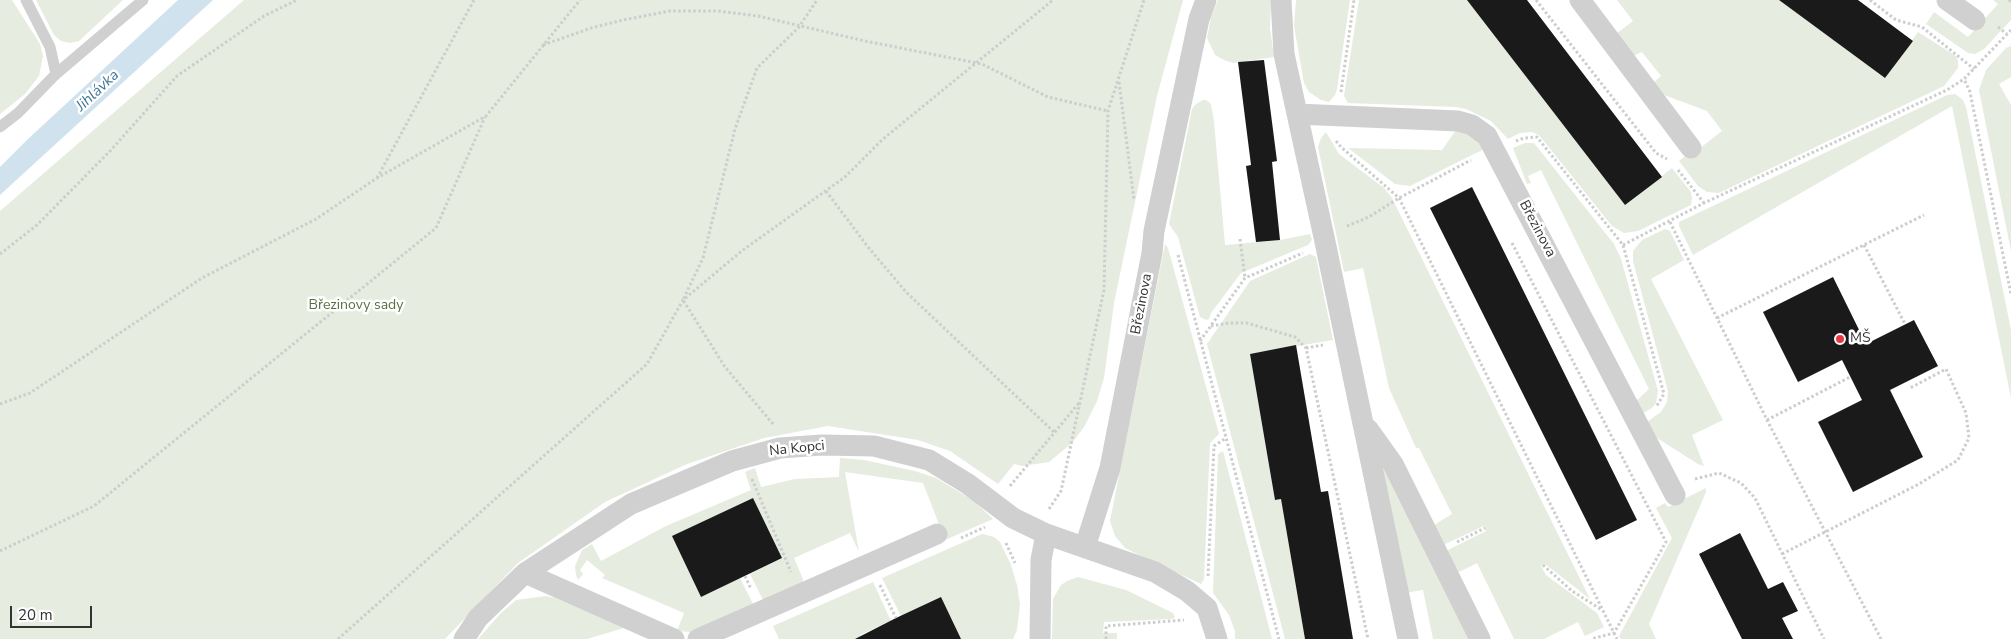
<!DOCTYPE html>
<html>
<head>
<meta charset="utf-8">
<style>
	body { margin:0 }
	#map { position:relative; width:2011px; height:639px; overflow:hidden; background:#fff; font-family:"Nunito Sans",sans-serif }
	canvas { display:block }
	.scale { position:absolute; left:10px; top:606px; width:82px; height:22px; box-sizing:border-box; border:2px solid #333; border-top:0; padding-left:6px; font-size:15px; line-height:18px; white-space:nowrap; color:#333; -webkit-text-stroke:4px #fff; paint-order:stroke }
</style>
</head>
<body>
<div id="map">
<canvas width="2011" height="639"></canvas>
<div class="scale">20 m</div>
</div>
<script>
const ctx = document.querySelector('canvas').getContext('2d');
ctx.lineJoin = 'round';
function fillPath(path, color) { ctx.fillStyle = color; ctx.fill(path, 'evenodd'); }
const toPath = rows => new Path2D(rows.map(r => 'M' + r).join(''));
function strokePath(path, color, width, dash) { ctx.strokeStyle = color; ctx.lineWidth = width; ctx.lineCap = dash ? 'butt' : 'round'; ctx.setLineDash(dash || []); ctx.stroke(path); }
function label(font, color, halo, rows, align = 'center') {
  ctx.font = font + ' "Nunito Sans",sans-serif'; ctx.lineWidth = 5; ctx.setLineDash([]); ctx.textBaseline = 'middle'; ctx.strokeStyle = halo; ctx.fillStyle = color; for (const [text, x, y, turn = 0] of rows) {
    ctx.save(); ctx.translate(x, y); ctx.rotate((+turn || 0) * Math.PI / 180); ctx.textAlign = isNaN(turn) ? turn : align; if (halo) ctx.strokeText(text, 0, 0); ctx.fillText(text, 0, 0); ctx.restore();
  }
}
const green = toPath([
	[0,0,12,0,40,44,43,56,39,76,25,94,0,114],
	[36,0,123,0,79,41,70,43,61,41,54,35],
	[244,0,1183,0,1157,96,1114,303,1104,378,1097,401,1084,427,1072,443,1049,462,1022,466,1014,464,998,484,950,451,918,440,828,426,764,438,687,464,605,502,518,563,445,639,0,639,0,211],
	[1218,0,1271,0,1270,28,1274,57,1233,63,1224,60,1215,55,1207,38,1211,17],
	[1296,0,1350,0,1337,89,1335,95,1329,102,1321,100,1309,92,1304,83,1294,26],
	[1359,0,1468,0,1625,205,1672,168,1691,192,1692,198,1691,205,1638,231,1624,233,1612,226,1539,135,1532,132,1520,133,1508,139,1491,121,1466,109,1456,107,1348,103,1344,96],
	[1617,0,1779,0,1885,78,1918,32,1956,56,1958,61,1958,68,1944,86,1719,193,1707,192,1698,186,1679,161,1688,154,1690,156,1722,131,1707,111,1664,95,1654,82,1661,76,1642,52,1633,56,1616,34,1633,21],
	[1993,0,2011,0,2011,20,1984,49,1975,54,1968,53,1926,24,1934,12,1968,37,1998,4],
	[2011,46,2011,77,1999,84,2011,105,2011,251,1979,90,1986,70,2006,48],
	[1955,94,1963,100,1966,107,2011,330,2011,398,1952,106,1693,255,1679,226,1679,222,1947,95],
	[1203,100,1206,100,1211,104,1214,122,1225,245,1280,240,1310,234,1312,240,1308,245,1241,273,1211,313,1209,319,1206,320,1200,317,1178,237,1169,224,1192,109,1196,104],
	[1456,130,1472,136,1486,148,1410,186,1395,184,1348,148,1442,150],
	[1326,132,1339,154,1384,188,1392,198,1590,599,1545,564,1541,566,1546,575,1597,613,1604,627,1585,636,1578,622,1544,639,1514,639,1477,563,1459,572,1455,570,1446,551,1486,531,1484,526,1443,545,1434,525,1452,514,1419,448,1416,448,1389,388,1363,268,1344,272,1318,147,1321,138],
	[1525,143,1534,143,1614,244,1621,259,1658,391,1656,403,1652,408,1640,415,1634,403,1649,389,1541,170,1528,176,1531,183,1527,184,1513,148],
	[1665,229,1670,231,1684,260,1651,279,1723,420,1692,435,1704,466,1698,464,1649,433,1644,424,1661,412,1667,402,1668,391,1633,261,1633,251,1642,240],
	[1165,244,1168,248,1219,434,1210,443,1204,579,1201,584,1139,555,1125,548,1115,536,1110,521],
	[1310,254,1316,257,1333,340,1250,354,1275,500,1281,499,1305,639,1285,639,1207,344,1250,281],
	[1223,451,1272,639,1235,639,1235,631,1229,615,1213,593,1218,454],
	[840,458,864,460,915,471,936,478,974,501,993,519,945,540,923,483,845,472,859,552,850,533,794,558,803,579,803,582,764,602,750,574,782,558,753,498,673,536,701,597,740,578,754,606,690,632,677,631,684,613,602,578,605,575,587,560,580,570,583,574,578,580,576,575,575,566,582,550,592,544,601,561,666,526,751,490,745,472,755,468,761,487,795,479,839,477],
	[1381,469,1384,469,1470,639,1433,639,1423,590,1404,593],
	[1706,488,1706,492,1649,624,1656,639,1621,639,1619,636,1672,538,1656,508,1665,503,1668,507],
	[982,534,994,537,1000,542,1011,565,1017,585,1020,604,1017,630,1013,639,961,639,901,616,882,578],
	[1078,577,1126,590,1173,613,1175,617,1172,619,1104,622,1103,633,1117,633,1117,639,1052,639,1053,599,1061,585,1067,581],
	[873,582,891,621,860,635,862,639,779,639,773,626],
	[546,596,555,598,624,628,587,639,478,639,501,613,516,600]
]);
const water = toPath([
	[178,0,213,0,0,195,0,167,28,139]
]);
const building = toPath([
	[1467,0,1527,0,1662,177,1625,205],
	[1779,0,1858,0,1913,41,1885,78],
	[1264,60,1277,161,1272,162,1280,240,1256,242,1246,166,1251,165,1238,62],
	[1472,187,1637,520,1596,540,1430,208],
	[1833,277,1866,344,1914,320,1938,366,1890,390,1923,457,1853,492,1818,422,1862,400,1842,360,1798,382,1763,312],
	[1296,345,1321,492,1328,491,1353,639,1305,639,1281,499,1275,500,1250,354],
	[753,498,782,558,701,597,672,536],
	[1740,533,1768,589,1783,582,1798,611,1782,618,1793,639,1742,639,1699,554],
	[941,597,961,639,855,639,896,618]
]);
const path = toPath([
	[1536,0,1656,153,1667,159],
	[1870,0,1896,20,1922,27,1974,69],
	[2009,0,2011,2],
	[1998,27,2007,34],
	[2011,30,1964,79,1970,92,2011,294],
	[543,45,591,28,623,20,670,11,718,11,758,16,865,41,982,64,1048,97,1108,111],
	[1119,82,1134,200],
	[1341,92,1354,0],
	[1336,141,1341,147,1399,198,1617,639],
	[1516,141,1524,138,1537,137,1623,245,1664,394,1656,407],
	[1678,170,1704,203],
	[377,178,474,0],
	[826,191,868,247,906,292,1054,432],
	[1670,222,1767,420,1881,639],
	[1347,226,1369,217,1399,198,1471,160],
	[1240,239,1245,278],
	[1512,243,1666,542,1614,633,1591,639],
	[1623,245,1704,203,1947,90,1964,79],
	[1864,245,1905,324],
	[0,254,37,225,111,150,177,76,264,16,297,0],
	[1178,255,1279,639],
	[1717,318,1924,215],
	[1211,326,1229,323,1247,323,1295,337,1306,348,1368,639],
	[1200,341,1245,278,1303,253],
	[1306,348,1323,345],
	[0,404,30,393,202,278,316,219,377,178,486,116,580,0],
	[1767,420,1850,377],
	[773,424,725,367,683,300,703,258,735,129,757,68,799,27,817,0],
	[752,479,791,572],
	[1695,479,1719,473,1741,483,1755,498,1824,639],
	[1010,486,1079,403],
	[1049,509,1061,491,1104,290,1108,111,1144,0],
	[961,538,985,527],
	[1457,542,1485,528],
	[1006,543,1015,563],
	[0,551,94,506,436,228,485,117],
	[1782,554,1919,484,1958,460,1969,438,1966,413,1946,369,1910,388],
	[1543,565,1572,591,1602,610],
	[745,576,751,589],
	[1208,576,1214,446,1226,438],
	[880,585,896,618],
	[338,639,647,364,683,300,743,250,845,177,883,139,1053,0],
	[1106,639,1106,626,1184,620]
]);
const service = toPath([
	[26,0,50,47,56,74],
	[0,127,18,113,56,74,143,0]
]);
const minor = toPath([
	[1281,0,1284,54,1324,237,1408,639],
	[1580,0,1691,148],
	[1947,0,1975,20],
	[1297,114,1458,121,1472,125,1487,136,1675,495],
	[1368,429,1393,464,1480,639],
	[1085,547,1110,468,1152,253,1154,231,1199,19,1206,0],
	[525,573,674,639],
	[464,639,478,618,525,573,631,504,732,461,780,448,822,445,874,446,929,460,968,484,1013,518,1046,534,1155,572,1187,591,1207,608,1217,639],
	[698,639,937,534],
	[1040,639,1041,560,1046,534]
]);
const markers = [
	[1840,339,5,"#e63946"]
];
const streetNames = [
	["Březinova",1537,229,62],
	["Březinova",1142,304,-79],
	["Na Kopci",797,449,-6]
];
const parkNames = [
	["Březinovy sady",356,306]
];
const poiNames = [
	["MŠ",1850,339]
];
const waterNames = [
	["Jihlávka",98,91,-43]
];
fillPath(green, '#e6ecdf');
fillPath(water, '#cfe2ee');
fillPath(building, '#1a1a1a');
strokePath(path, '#cdcdcd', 3, [2.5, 2.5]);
strokePath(service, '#d0d0d0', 11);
strokePath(minor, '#d0d0d0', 21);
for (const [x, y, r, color] of markers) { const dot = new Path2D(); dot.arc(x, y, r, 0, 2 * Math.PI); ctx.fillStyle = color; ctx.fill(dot); strokePath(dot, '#fff', 2); }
label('14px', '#333', '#fff', streetNames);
label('14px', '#56703f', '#fff', parkNames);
label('14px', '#333', '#fff', poiNames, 'left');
label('italic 15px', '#3f7597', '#fff', waterNames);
</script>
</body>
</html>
